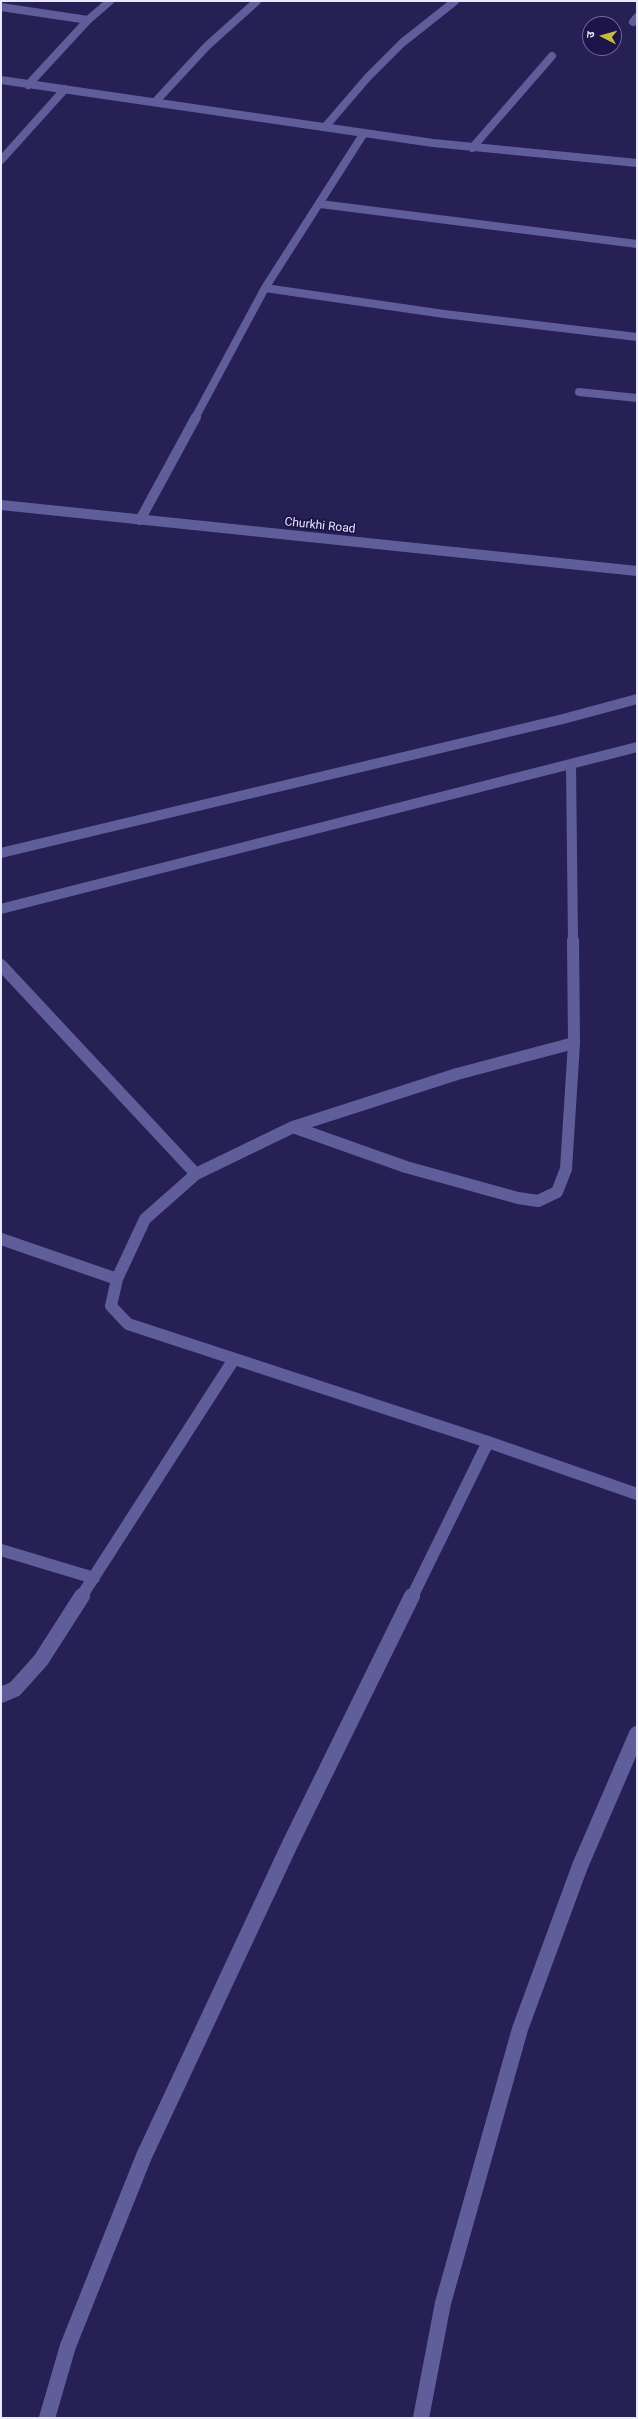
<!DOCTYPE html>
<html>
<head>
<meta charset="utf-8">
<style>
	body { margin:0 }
	#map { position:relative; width:638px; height:2419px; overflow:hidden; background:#262055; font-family:Roboto,"Noto Sans Devanagari",sans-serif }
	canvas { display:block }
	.frame { position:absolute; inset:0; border:2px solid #e8e9fe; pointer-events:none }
	.north { position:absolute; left:582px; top:16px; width:40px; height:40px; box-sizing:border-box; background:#1d154a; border:1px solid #6e6a92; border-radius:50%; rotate:276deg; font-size:11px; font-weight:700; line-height:16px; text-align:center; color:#e8e9fe }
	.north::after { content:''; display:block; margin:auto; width:14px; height:18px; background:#c7bb3c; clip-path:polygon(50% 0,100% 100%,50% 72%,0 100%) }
</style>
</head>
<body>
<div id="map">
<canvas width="638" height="2419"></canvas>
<div class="frame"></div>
<div class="north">उ</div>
</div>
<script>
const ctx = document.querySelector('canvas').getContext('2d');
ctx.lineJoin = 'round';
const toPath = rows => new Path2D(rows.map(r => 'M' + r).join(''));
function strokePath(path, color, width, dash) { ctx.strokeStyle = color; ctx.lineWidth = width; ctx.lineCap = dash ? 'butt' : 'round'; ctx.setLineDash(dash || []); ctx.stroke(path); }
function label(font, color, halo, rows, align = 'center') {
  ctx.font = font + ' Roboto,sans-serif'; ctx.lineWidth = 4; ctx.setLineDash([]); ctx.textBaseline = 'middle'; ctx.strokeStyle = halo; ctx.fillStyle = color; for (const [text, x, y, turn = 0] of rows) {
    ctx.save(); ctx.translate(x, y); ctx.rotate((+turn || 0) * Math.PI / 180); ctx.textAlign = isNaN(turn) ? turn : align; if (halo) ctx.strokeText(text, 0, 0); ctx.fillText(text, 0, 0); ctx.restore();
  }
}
const minorFar3 = toPath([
	[1,7,88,20],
	[633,22,637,17],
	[1,80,433,143,637,163],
	[28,85,88,20,110,1],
	[156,101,207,46,257,1],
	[325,127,368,77,402,43,455,1],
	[472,148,552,56],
	[1,160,65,89],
	[320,204,637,244],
	[265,288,444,314,637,337],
	[579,392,637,398],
	[195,418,265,288,364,133]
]);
const minorFar2 = toPath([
	[1,505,637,571],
	[140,520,196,417],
	[571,764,573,941],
	[1,853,563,719,637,699],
	[1,909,637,747]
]);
const minorFar1 = toPath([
	[1,965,196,1174],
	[574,1043,457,1074,293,1127,196,1174,145,1219,117,1279,111,1306,128,1324,488,1442,637,1494],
	[293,1127,406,1167,518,1198,538,1201,557,1192,566,1169,574,1043,573,940],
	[1,1239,117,1279],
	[1,1550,94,1578],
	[81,1597,234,1359],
	[412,1597,488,1442]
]);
const minor = toPath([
	[1,1695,15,1689,41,1660,82,1596],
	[47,2418,68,2346,144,2156,290,1844,412,1596],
	[421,2418,443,2303,520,2029,580,1866,637,1734]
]);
const farStreetnames = [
	["Churkhi Road",320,526,6]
];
strokePath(minorFar3, '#605e9a', 8);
strokePath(minorFar2, '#605e9a', 10);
strokePath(minorFar1, '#605e9a', 12);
strokePath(minor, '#605e9a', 16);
label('12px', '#e8e9fe', '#1d154a', farStreetnames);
</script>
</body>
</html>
